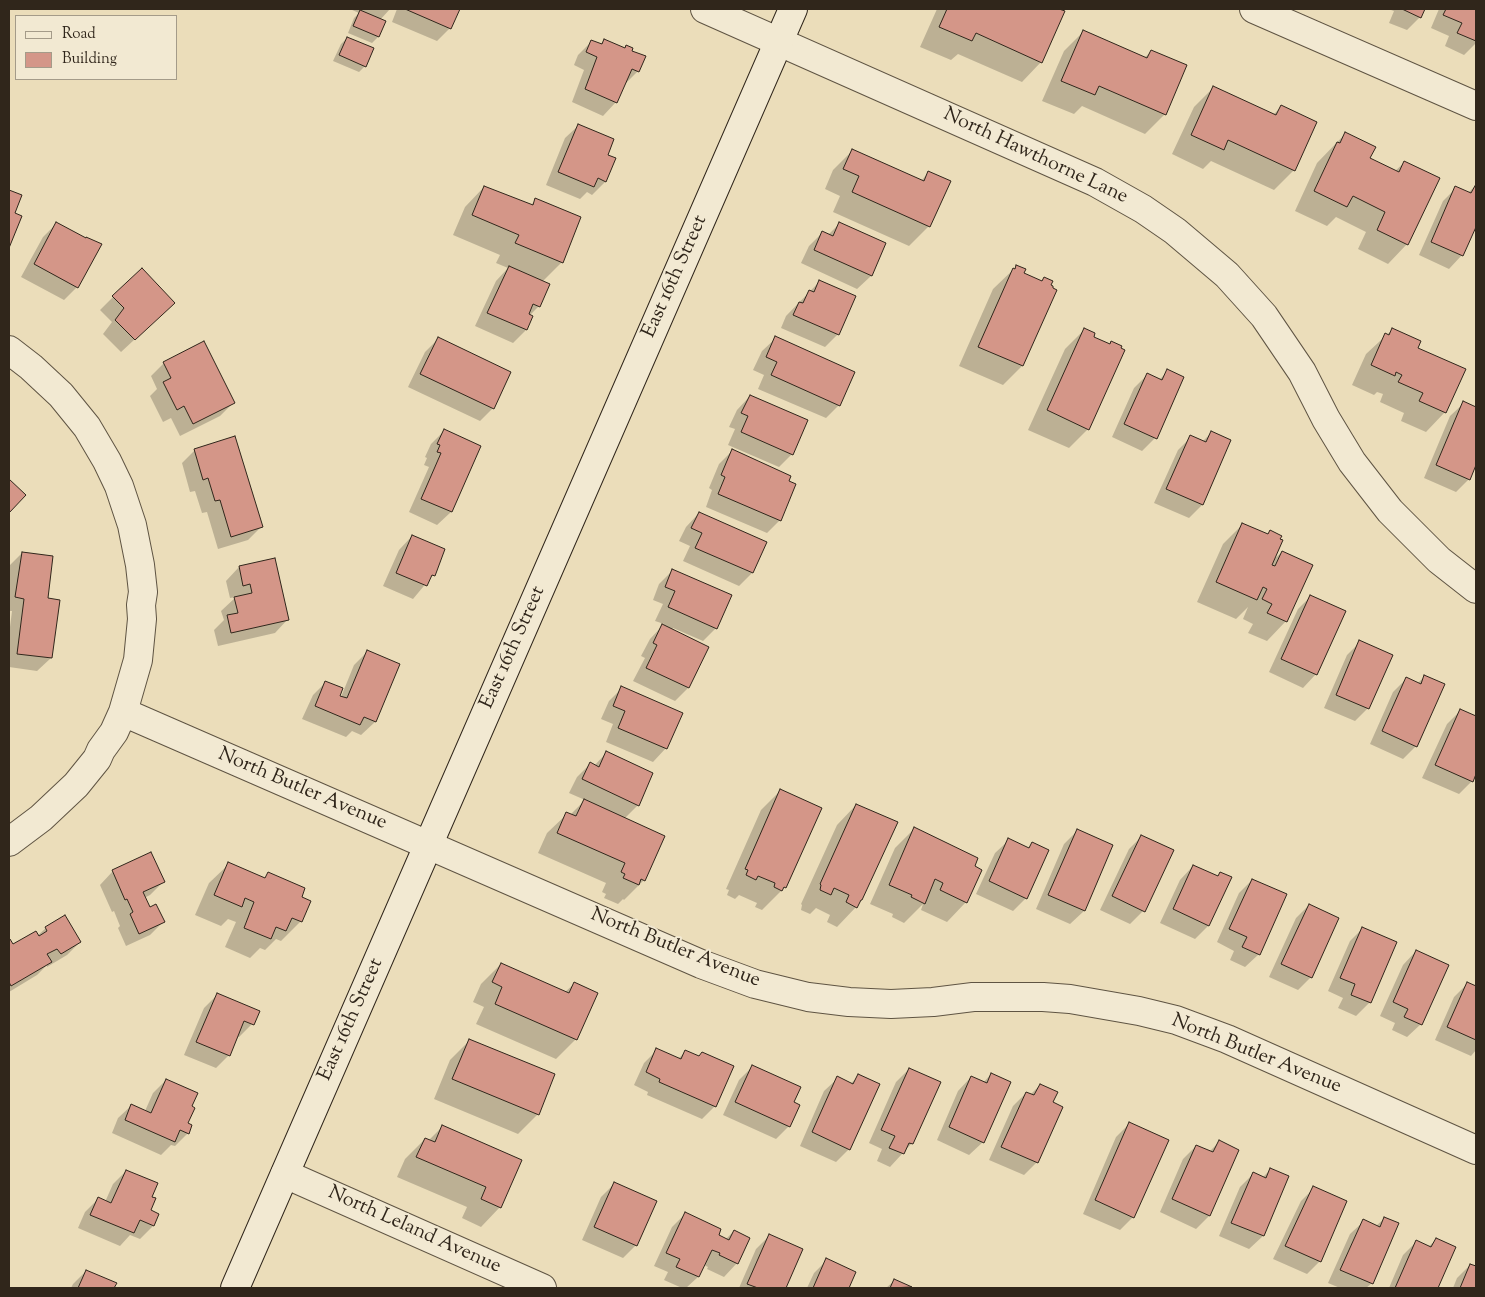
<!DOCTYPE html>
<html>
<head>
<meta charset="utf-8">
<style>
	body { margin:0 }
	#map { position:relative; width:1485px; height:1297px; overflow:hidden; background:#ebddba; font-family:"Sorts Mill Goudy",serif }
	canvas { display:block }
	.frame { position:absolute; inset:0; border:10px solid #30261b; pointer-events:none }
	.legend { position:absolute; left:15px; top:15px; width:162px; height:65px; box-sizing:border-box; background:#f2e9d2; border:1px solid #a49b89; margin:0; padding:6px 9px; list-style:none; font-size:15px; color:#30261b }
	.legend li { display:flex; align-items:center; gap:10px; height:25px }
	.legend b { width:25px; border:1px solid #a49b89 }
</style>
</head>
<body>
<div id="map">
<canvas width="1485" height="1297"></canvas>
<div class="frame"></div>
<ul class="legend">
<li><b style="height:6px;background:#f2e9d2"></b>Road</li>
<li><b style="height:14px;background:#d49688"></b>Building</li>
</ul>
</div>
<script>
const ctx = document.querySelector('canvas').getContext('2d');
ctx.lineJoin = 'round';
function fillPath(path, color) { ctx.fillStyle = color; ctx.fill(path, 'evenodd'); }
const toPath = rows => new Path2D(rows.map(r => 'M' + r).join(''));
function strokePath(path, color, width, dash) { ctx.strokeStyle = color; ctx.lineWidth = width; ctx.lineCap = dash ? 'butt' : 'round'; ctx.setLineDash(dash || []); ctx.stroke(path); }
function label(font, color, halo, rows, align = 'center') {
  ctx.font = font + ' "Sorts Mill Goudy",serif'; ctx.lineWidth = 4; ctx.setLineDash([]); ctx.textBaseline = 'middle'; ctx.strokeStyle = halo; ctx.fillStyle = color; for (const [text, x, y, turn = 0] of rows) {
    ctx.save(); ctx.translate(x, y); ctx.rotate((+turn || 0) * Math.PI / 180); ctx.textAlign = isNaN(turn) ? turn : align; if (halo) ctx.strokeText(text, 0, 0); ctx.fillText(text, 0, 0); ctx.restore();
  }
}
const shadow = toPath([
	[350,9,390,9,380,20,384,22,378,37,372,43,348,33,354,18,359,13],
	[397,9,458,9,450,28,437,41,392,22],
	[937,9,1056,9,1064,12,1041,62,1022,82,958,54,951,60,920,47],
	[1388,9,1424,9,1420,17,1407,30,1389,23,1394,11],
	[1439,9,1476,9,1476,43,1464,55,1445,46,1449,36,1431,28],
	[1083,32,1144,58,1152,51,1165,114,1145,134,1082,106,1074,114,1042,101,1064,51],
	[347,38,365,66,359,72,333,61,341,44],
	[604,40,624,49,626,47,638,71,625,84,616,102,603,116,572,102,584,70,574,65,578,55,592,41,600,45],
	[1213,88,1273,115,1281,107,1294,170,1274,190,1211,161,1203,169,1172,154,1194,107],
	[579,125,606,156,605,182,592,195,587,192,580,199,546,185,565,138],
	[1345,134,1369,159,1395,171,1405,162,1407,244,1388,264,1358,249,1366,232,1336,217,1327,226,1295,211,1317,163],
	[853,150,921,181,928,173,929,226,909,246,833,212,840,196,825,189,833,170],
	[1476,185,1476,224,1462,255,1449,269,1419,255,1443,201,1456,188,1468,193],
	[484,187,531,205,536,200,562,262,542,282,539,306,529,316,532,317,526,330,513,343,475,326,496,281,508,268,496,263,500,255,453,235,465,207],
	[9,191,21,196,13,214,21,216,9,245],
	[56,224,100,245,77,287,64,300,21,277,43,237],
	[839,224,885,244,871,276,857,289,801,263,809,246,822,233,828,235],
	[1017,266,1023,274,1041,281,1044,278,1022,366,1003,385,959,366,993,289],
	[820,281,838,334,825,347,781,328,786,316],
	[113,297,160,316,121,352,103,334,112,322,100,310],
	[1393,329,1417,348,1445,412,1426,432,1401,421,1404,413,1380,402,1383,394,1377,392,1374,395,1352,385,1366,354],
	[1084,330,1092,337,1109,345,1088,429,1069,448,1028,430,1065,349],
	[776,338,839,405,826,418,758,389,764,375,753,370,762,351],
	[438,339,493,408,480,421,408,387,425,352],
	[164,363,233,403,220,416,180,436,171,418,163,422,150,396,157,389,151,376],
	[1168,371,1155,438,1142,451,1112,437,1134,388,1147,375,1159,380],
	[750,396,792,454,779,467,728,445,735,429,729,427,737,410],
	[1464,403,1476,408,1476,462,1469,479,1456,492,1424,478,1450,416],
	[444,431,479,446,451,512,437,525,409,512,429,467,424,465,427,458,425,457,431,444],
	[1211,433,1230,441,1202,505,1189,518,1154,503,1178,450,1191,437,1202,442],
	[195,450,261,527,248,540,218,549,207,512,202,513,195,491,190,492,182,463],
	[732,451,780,520,767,533,706,507,712,490,709,488,719,464],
	[699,513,765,543,752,573,739,586,683,561,690,546,679,541,686,527],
	[1243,524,1267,535,1270,532,1271,562,1282,552,1286,621,1267,641,1248,633,1253,624,1243,619,1248,607,1236,619,1197,602,1223,544],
	[412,536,433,575,413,599,383,586,399,550],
	[22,553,47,599,58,601,51,658,37,671,9,667,9,635,12,611,9,611,9,566],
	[274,559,288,619,275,633,218,646,214,630,224,620,221,611,236,597,230,598,226,581,239,567],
	[672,571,716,628,703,641,673,628,672,630,707,647,688,688,675,701,633,681,645,658,641,656,650,639,664,624,655,621,663,604,653,600,659,584],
	[1311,596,1316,674,1303,688,1269,672,1298,609],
	[1360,642,1368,708,1355,721,1324,708,1347,655],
	[367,652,399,664,375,722,361,735,352,731,346,737,302,719,313,695,326,682,341,697,354,665],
	[1425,676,1416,746,1403,759,1370,744,1393,692,1406,679,1417,684],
	[622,688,666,748,653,762,606,742,613,724,601,719,609,701],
	[1460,711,1476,718,1476,771,1472,781,1459,794,1422,778,1447,724],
	[607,752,638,805,624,819,644,880,624,900,623,899,618,904,604,898,606,894,602,892,606,883,538,853,547,833,567,814,570,815,585,800,569,793,577,777,590,764,594,766],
	[780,791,785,887,762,910,755,907,757,903,739,895,735,899,727,895,729,890,726,889,761,810],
	[856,805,856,907,837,927,827,922,830,915,816,908,810,914,801,910,802,905,801,904,837,825],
	[915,828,966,902,947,922,921,910,923,904,904,923,892,917,893,914,870,904,895,848],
	[1078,830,1112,846,1084,911,1070,924,1036,909,1064,844],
	[1142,836,1143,911,1130,924,1100,910,1129,849],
	[1009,840,1028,848,1032,844,1026,898,1013,911,976,894,995,853],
	[229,864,264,879,269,874,300,897,301,921,281,941,276,939,265,950,260,948,250,958,225,947,236,922,228,919,221,926,195,915,209,883],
	[1193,866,1216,877,1220,874,1230,878,1208,926,1195,939,1160,923,1180,880],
	[113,871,163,882,150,895,144,898,149,909,163,922,150,935,126,946,118,928,120,926,114,911,112,912,100,885],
	[1252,880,1259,954,1245,967,1230,960,1234,951,1217,942,1239,893],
	[1309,905,1311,977,1298,990,1269,977,1296,918],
	[46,928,80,942,67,955,47,967,47,965,37,975,9,992,9,941,10,941,13,946,37,936],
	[1363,928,1396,942,1370,1002,1356,1016,1338,1008,1343,998,1328,991,1350,941],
	[1416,951,1421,1024,1407,1037,1392,1030,1395,1023,1380,1016,1403,965],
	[501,964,565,992,574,984,576,1039,556,1059,476,1024,484,1007,473,1002,481,984],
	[1467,984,1476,988,1476,1050,1471,1056,1435,1040,1454,997],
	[217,995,252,1024,239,1037,238,1037,229,1055,216,1068,184,1055,204,1008],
	[470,1040,538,1114,518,1134,434,1099,450,1060],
	[657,1050,678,1059,685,1052,715,1106,702,1119,647,1095,648,1092,634,1085,644,1063],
	[752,1067,792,1103,789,1126,776,1139,723,1115,739,1080],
	[909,1069,912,1143,890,1167,877,1161,882,1149,869,1143,896,1082],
	[991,1074,983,1142,969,1155,937,1140,958,1091,971,1077,983,1083],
	[859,1076,849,1149,836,1162,800,1146,824,1091,838,1078,850,1084],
	[166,1080,190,1107,187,1124,188,1133,175,1146,171,1145,161,1155,112,1133,118,1118,132,1105,145,1111,153,1093],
	[1040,1085,1051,1103,1037,1162,1024,1175,989,1160,1013,1106,1026,1093,1030,1095],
	[1129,1124,1133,1217,1120,1230,1083,1214,1116,1137],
	[442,1127,520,1161,500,1207,481,1227,462,1218,467,1207,397,1177,405,1159,425,1139,428,1141],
	[1219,1142,1209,1216,1196,1229,1160,1212,1183,1159,1196,1146,1209,1152],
	[1271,1169,1288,1177,1263,1236,1249,1249,1219,1236,1240,1187,1253,1174,1262,1178],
	[126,1171,151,1197,149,1211,158,1214,153,1226,140,1239,130,1235,120,1246,78,1228,85,1212,98,1199,105,1202,113,1184],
	[614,1184,636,1245,623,1258,582,1240,601,1197],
	[1314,1188,1320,1261,1307,1274,1273,1259,1301,1201],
	[685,1214,726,1239,734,1231,737,1263,724,1277,707,1269,708,1267,704,1265,698,1277,686,1288,682,1288,664,1280,668,1272,654,1266,672,1227],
	[1385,1218,1372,1283,1366,1288,1340,1288,1328,1283,1350,1234,1364,1221,1376,1226],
	[769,1236,801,1250,784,1288,739,1288,756,1249],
	[1436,1240,1454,1247,1436,1288,1389,1288,1403,1255,1416,1242,1428,1247],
	[827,1260,855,1273,848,1288,807,1288,814,1273],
	[1470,1265,1476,1268,1476,1288,1453,1288,1457,1278],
	[86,1271,115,1283,113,1288,71,1288,73,1284],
	[894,1281,911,1288,886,1288]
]);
const building = toPath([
	[405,9,460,9,451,29,405,9],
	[947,9,1059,9,1065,11,1042,63,976,33,972,41,939,27,947,9],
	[1402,9,1425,9,1421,18,1402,9],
	[1446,9,1476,9,1476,41,1457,33,1462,23,1443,15,1446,9],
	[360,10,386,21,379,37,353,26,360,10],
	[1083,30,1147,58,1151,50,1187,65,1166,115,1099,86,1095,95,1061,81,1083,30],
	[347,37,374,48,366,67,339,55,347,37],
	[604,39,625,48,626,45,633,48,632,51,646,56,639,72,632,69,617,103,585,89,597,57,586,52,591,40,602,44,604,39],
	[1213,86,1276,115,1281,105,1317,122,1295,171,1228,140,1224,150,1191,135,1213,86],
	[578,124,614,139,608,155,616,158,606,182,598,178,594,187,558,172,578,124],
	[1345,132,1376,147,1370,158,1399,172,1404,161,1440,178,1408,245,1377,230,1385,212,1353,196,1347,207,1314,191,1337,142,1340,143,1345,132],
	[852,149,924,181,928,171,951,181,930,227,852,192,859,176,843,169,852,149],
	[1476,184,1476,227,1463,256,1431,242,1455,186,1471,193,1476,184],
	[484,186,533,205,535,198,581,217,563,263,515,243,519,235,472,215,484,186],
	[9,190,22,195,15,213,22,216,9,248,9,190],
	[56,222,86,238,86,237,102,244,78,288,34,264,56,222],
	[839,222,886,243,872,276,814,250,822,231,833,236,839,222],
	[1016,265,1026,269,1024,273,1042,281,1044,277,1053,281,1051,285,1053,286,1053,288,1057,290,1023,366,978,347,1013,268,1015,269,1016,265],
	[509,266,550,284,540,307,533,304,529,314,533,316,527,330,487,313,509,266],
	[142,268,175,303,135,340,115,320,124,308,112,296,142,268],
	[819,280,856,296,839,335,793,315,799,302,803,303,809,290,814,292,819,280],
	[1084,328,1095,333,1094,337,1110,344,1111,341,1122,346,1121,348,1125,350,1089,430,1047,410,1084,328],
	[1392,328,1421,341,1418,348,1466,369,1446,413,1419,401,1423,393,1398,382,1402,375,1396,372,1395,376,1371,365,1385,333,1389,335,1392,328],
	[775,336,855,372,840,406,771,375,777,362,766,357,775,336],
	[438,337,511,372,494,409,420,374,438,337],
	[204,341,235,403,193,424,184,406,177,410,163,382,171,378,163,362,204,341],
	[1167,369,1184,377,1157,439,1124,424,1147,373,1162,380,1167,369],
	[750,395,808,420,793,455,741,432,748,416,741,413,750,395],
	[1463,401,1476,407,1476,465,1470,480,1436,465,1463,401],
	[444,429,481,446,452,512,421,499,441,453,437,452,440,445,437,444,444,429],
	[1211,431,1231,440,1203,505,1166,489,1190,435,1206,442,1211,431],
	[235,436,263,527,231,537,220,500,215,501,208,478,203,480,194,449,235,436],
	[732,449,791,476,789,481,796,484,781,521,718,494,725,477,721,475,732,449],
	[9,479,26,495,9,513,9,479],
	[699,512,767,542,753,573,695,548,702,533,691,528,699,512],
	[1242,523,1268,534,1270,530,1282,536,1280,539,1283,540,1272,565,1275,566,1282,551,1313,565,1287,622,1267,613,1272,604,1262,599,1267,589,1263,587,1257,600,1216,582,1242,523],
	[412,535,445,549,435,576,432,575,427,586,396,573,412,535],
	[22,552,53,556,48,598,60,600,52,658,17,654,24,599,15,597,22,552],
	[275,558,289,620,231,633,227,615,238,613,234,597,252,593,250,584,243,586,239,566,275,558],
	[672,569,732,595,717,629,668,607,675,591,665,587,672,569],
	[1310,595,1346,611,1317,675,1281,659,1310,595],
	[662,624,709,647,689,688,646,668,657,645,653,643,662,624],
	[1359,640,1393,655,1369,709,1336,695,1359,640],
	[367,650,400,664,376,722,364,717,360,725,315,706,325,681,343,688,340,696,347,698,367,650],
	[1424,675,1445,684,1417,747,1382,731,1406,677,1421,684,1424,675],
	[621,686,683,713,667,749,618,728,625,711,613,706,621,686],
	[1460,709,1476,716,1476,774,1473,782,1435,765,1460,709],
	[606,751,653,773,639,806,582,779,590,762,599,767,606,751],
	[780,789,822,808,786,888,784,887,782,891,774,887,775,883,758,876,756,880,746,875,748,870,745,869,780,789],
	[584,799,665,836,645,881,641,879,639,885,623,878,625,874,621,872,625,863,557,833,566,812,576,816,584,799],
	[856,804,898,822,862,900,861,900,857,908,846,902,849,895,834,888,831,895,820,890,821,885,820,884,856,804],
	[914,827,978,858,975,866,982,870,967,903,940,890,943,883,935,879,925,904,911,897,912,895,889,885,914,827],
	[1077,829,1113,845,1085,911,1048,895,1077,829],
	[1141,835,1174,850,1145,912,1112,896,1141,835],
	[1008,838,1029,848,1032,842,1049,850,1027,899,989,881,1008,838],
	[151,852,165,882,143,892,150,907,156,904,165,922,139,934,130,914,133,912,127,899,125,900,112,870,151,852],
	[228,862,265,878,268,872,305,888,302,897,311,901,302,922,292,918,286,931,276,927,271,939,244,928,254,902,245,898,242,907,214,895,228,862],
	[1193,865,1218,876,1220,872,1232,877,1209,926,1173,909,1193,865],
	[1252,879,1287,894,1260,955,1242,947,1247,937,1229,929,1252,879],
	[1309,904,1339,918,1312,978,1281,964,1309,904],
	[65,915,81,942,61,954,57,949,47,954,52,962,11,986,9,982,9,940,10,939,13,944,36,931,39,936,47,931,45,927,65,915],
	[1362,927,1397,942,1371,1003,1351,995,1355,984,1340,978,1362,927],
	[1416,950,1449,965,1422,1025,1404,1017,1408,1009,1393,1002,1416,950],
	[501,963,569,993,574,982,598,993,577,1040,495,1004,502,987,492,982,501,963],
	[1467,982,1476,986,1476,1040,1447,1027,1467,982],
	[217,993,260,1011,254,1025,244,1021,230,1056,196,1042,217,993],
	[469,1039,555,1074,539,1115,452,1079,469,1039],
	[656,1048,681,1059,685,1050,699,1056,702,1052,734,1066,716,1107,659,1082,660,1079,646,1072,656,1048],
	[752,1065,801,1087,794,1102,800,1105,790,1127,735,1102,752,1065],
	[909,1068,941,1082,913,1144,909,1143,904,1154,889,1148,895,1136,881,1130,909,1068],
	[991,1073,1011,1082,984,1143,949,1127,971,1076,987,1083,991,1073],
	[858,1074,880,1084,850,1150,812,1132,837,1076,853,1084,858,1074],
	[166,1079,198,1093,192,1106,195,1108,188,1123,192,1125,189,1134,180,1130,175,1142,125,1120,131,1104,151,1113,166,1079],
	[1040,1084,1058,1092,1053,1102,1063,1107,1038,1163,1001,1147,1026,1092,1034,1095,1040,1084],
	[1129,1122,1169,1140,1134,1218,1095,1200,1129,1122],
	[442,1125,522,1160,501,1208,481,1199,486,1187,416,1157,425,1138,435,1142,442,1125],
	[1219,1140,1239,1150,1210,1216,1172,1199,1196,1145,1213,1152,1219,1140],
	[1270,1168,1289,1176,1264,1236,1231,1223,1253,1172,1266,1178,1270,1168],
	[126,1170,158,1183,152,1197,156,1198,151,1210,159,1214,154,1226,140,1220,134,1233,90,1215,98,1197,111,1203,126,1170],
	[614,1182,657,1201,637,1246,594,1227,614,1182],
	[1313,1186,1347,1201,1321,1262,1285,1246,1313,1186],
	[685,1212,721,1229,719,1235,729,1240,734,1230,750,1238,738,1264,719,1255,720,1253,712,1250,699,1277,676,1267,680,1259,666,1253,685,1212],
	[1384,1217,1399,1223,1373,1284,1340,1270,1363,1219,1380,1227,1384,1217],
	[769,1234,803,1249,786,1288,758,1288,747,1284,769,1234],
	[1436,1238,1456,1247,1438,1288,1395,1288,1416,1240,1431,1247,1436,1238],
	[826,1258,856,1272,849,1288,813,1288,826,1258],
	[1470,1264,1476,1266,1476,1288,1460,1288,1470,1264],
	[86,1270,117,1283,114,1288,78,1288,86,1270],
	[894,1279,912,1287,890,1288,894,1279]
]);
const street = toPath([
	[705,9,1095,182,1143,209,1175,231,1227,275,1264,316,1302,372,1326,419,1352,462,1390,511,1439,560,1476,589],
	[1254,9,1476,106],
	[9,350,31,367,61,395,87,427,107,461,119,486,132,525,140,565,143,592,141,605,142,619,138,660,123,712,114,732,101,750,97,759,76,785,41,818,9,842],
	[123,712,701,964,755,984,808,997,849,1002,891,1004,933,1002,973,997,1043,997,1070,999,1139,1011,1176,1020,1227,1039,1476,1150],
	[285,1174,542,1288]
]);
const secondary = toPath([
	[235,1288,793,9]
]);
const streetNames = [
	["North Hawthorne Lane",1035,157,25],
	["East 16th Street",676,277,-66],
	["East 16th Street",514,648,-66],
	["North Butler Avenue",302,790,23],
	["North Butler Avenue",675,949,22],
	["East 16th Street",352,1020,-66],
	["North Butler Avenue",1256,1055,22],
	["North Leland Avenue",414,1231,24]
];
fillPath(shadow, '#0003');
fillPath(building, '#d49688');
strokePath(building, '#30261b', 1);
strokePath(street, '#5f5443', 30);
strokePath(secondary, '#30261b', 30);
strokePath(street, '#f2e9d2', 28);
strokePath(secondary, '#f2e9d2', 28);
label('20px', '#30261b', '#f2e9d2', streetNames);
</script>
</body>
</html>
